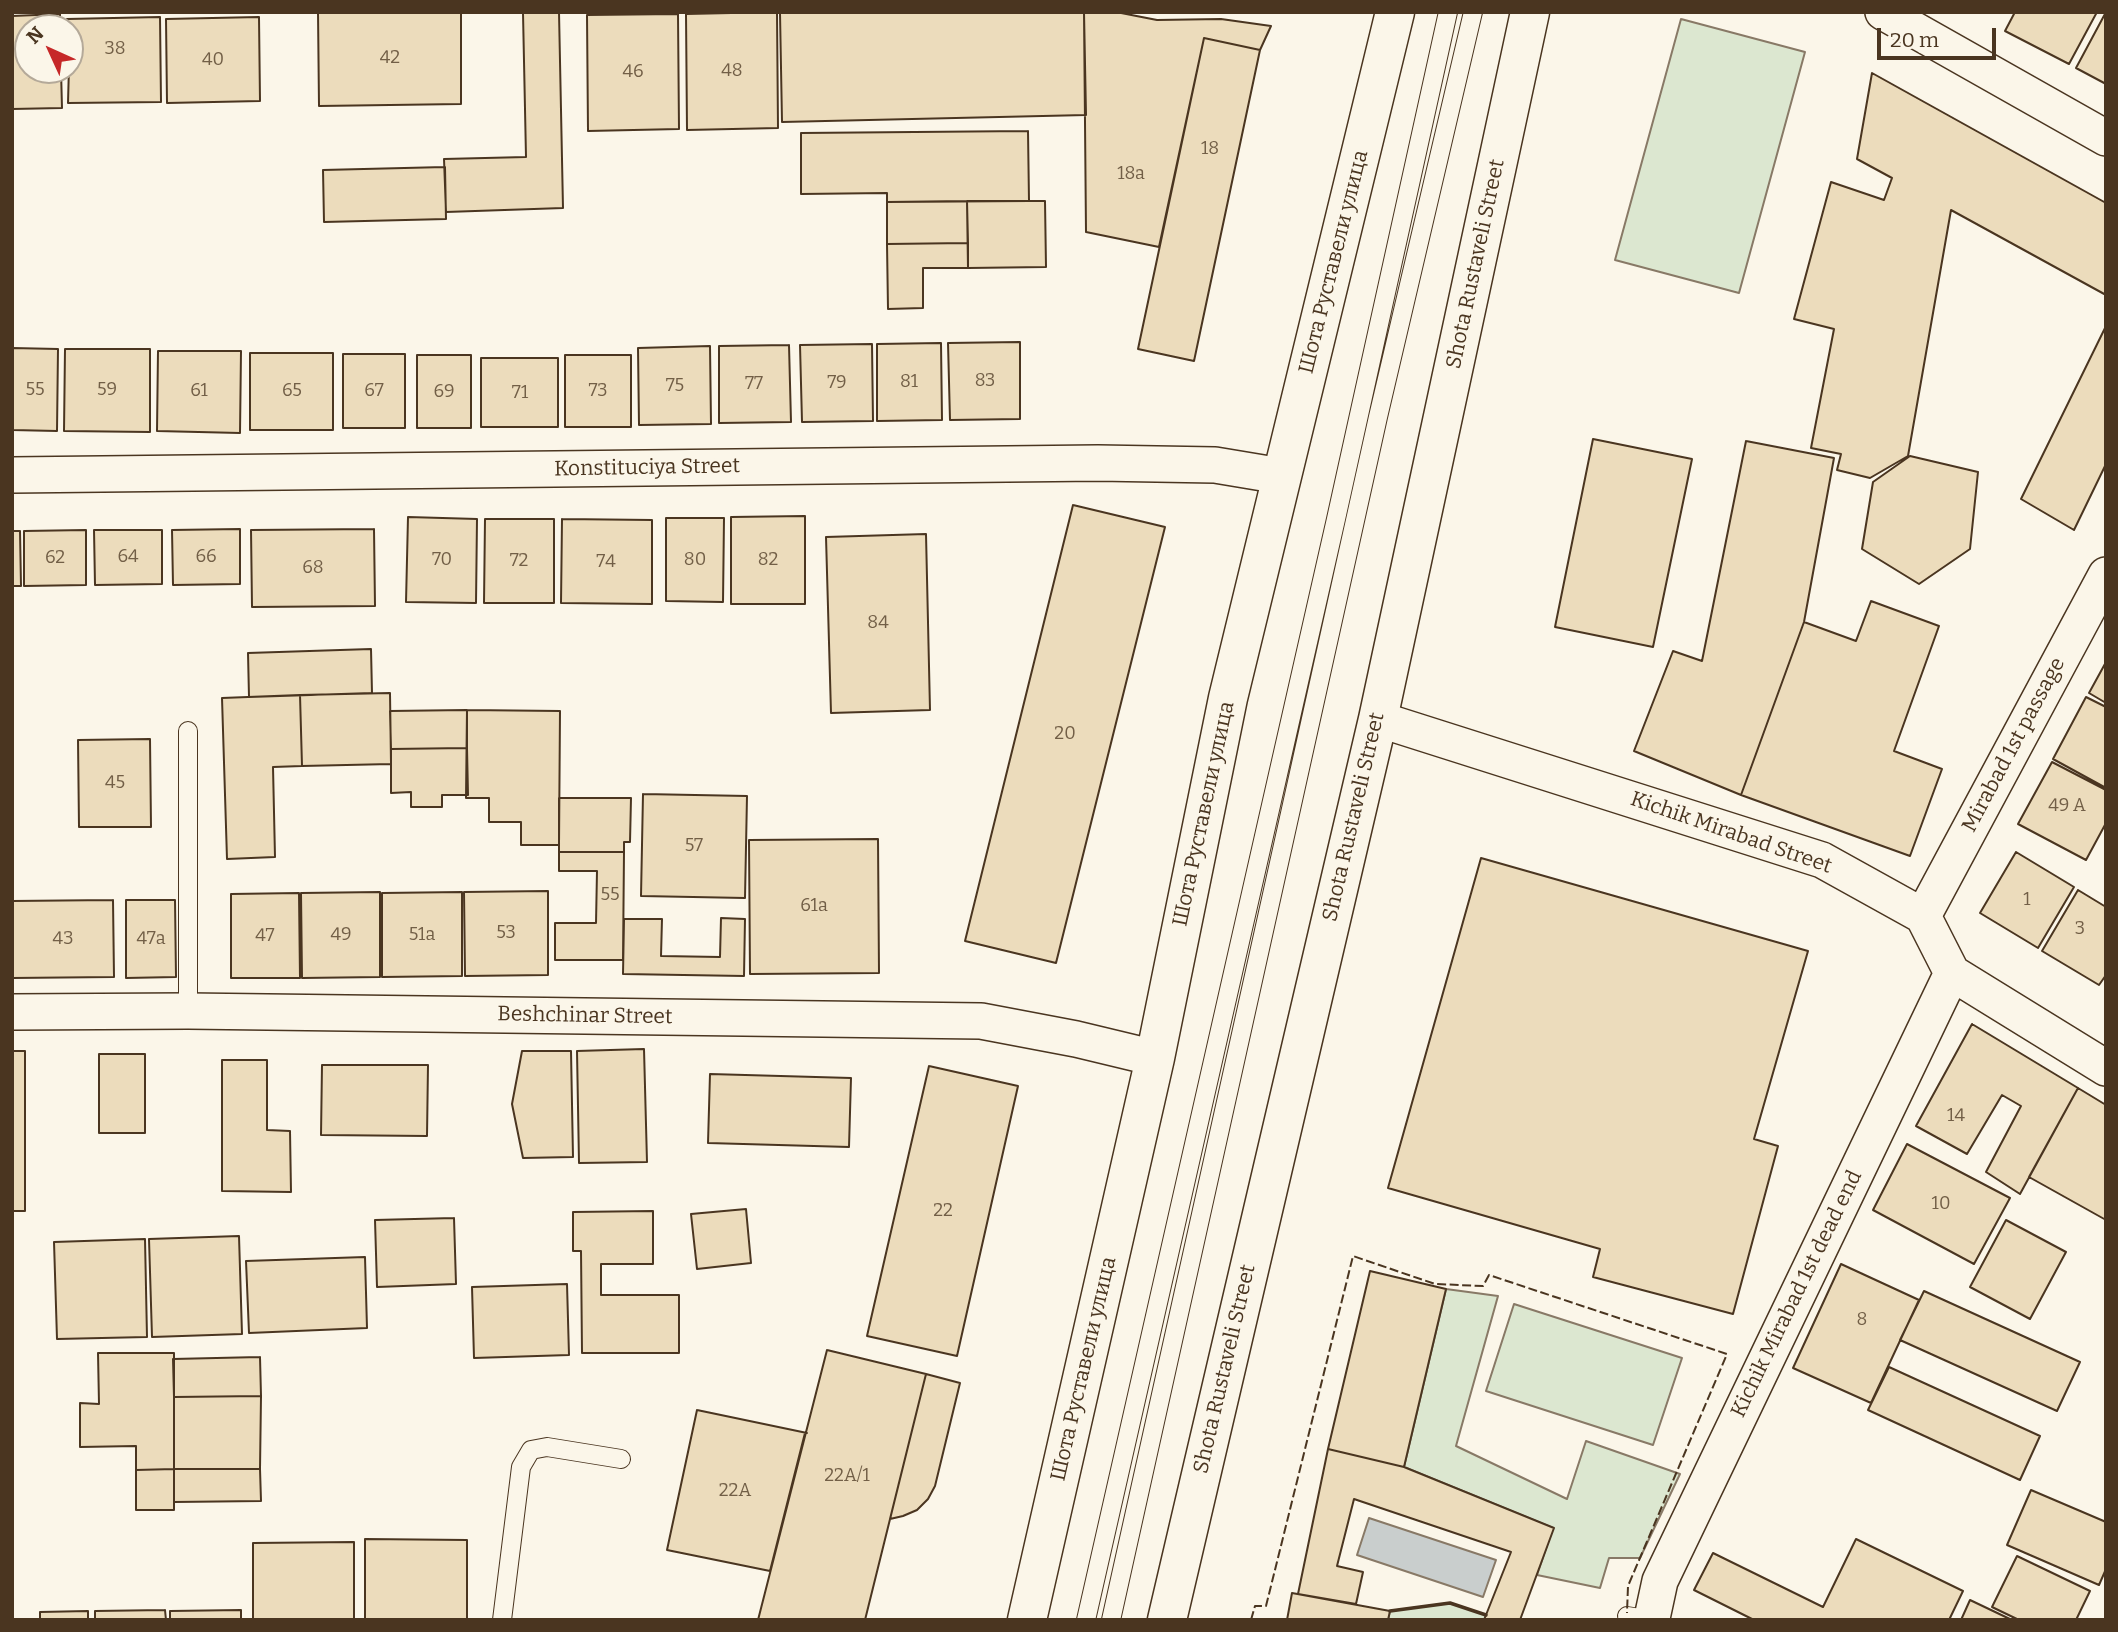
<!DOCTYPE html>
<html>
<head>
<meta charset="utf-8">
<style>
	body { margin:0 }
	#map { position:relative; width:2118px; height:1632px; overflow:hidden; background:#fbf6e9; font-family:Bitter,serif }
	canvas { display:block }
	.frame { position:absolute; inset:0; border:14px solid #4a3520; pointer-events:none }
	.north { position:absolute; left:14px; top:14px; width:70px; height:70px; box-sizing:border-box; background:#fbf6e9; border:2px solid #b4a999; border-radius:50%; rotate:315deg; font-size:19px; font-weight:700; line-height:28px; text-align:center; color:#4a3520 }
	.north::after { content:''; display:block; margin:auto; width:24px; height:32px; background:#c62828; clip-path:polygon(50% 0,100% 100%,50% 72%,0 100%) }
	.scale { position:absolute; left:1877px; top:28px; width:119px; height:32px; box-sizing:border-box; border:4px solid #4a3520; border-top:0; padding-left:9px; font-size:21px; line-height:24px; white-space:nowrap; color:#4a3520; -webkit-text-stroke:5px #fbf6e9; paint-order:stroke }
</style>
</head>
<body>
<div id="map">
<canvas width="2118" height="1632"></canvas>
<div class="frame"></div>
<div class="north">N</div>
<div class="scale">20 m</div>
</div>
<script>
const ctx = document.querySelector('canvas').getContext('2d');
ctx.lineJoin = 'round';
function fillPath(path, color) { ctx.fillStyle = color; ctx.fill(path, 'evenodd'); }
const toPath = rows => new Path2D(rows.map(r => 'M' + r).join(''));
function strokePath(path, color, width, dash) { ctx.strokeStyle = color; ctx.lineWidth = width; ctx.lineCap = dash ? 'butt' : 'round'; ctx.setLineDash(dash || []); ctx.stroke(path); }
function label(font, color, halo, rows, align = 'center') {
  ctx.font = font + ' Bitter,serif'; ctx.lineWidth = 5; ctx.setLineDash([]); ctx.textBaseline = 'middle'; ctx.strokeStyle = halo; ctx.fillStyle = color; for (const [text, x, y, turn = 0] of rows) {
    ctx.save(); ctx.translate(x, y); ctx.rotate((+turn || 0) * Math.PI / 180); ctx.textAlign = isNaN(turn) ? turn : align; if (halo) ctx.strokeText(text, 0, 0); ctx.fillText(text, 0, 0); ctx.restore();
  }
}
const green = toPath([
	[1681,19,1805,52,1739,293,1615,260,1681,19],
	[1446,1289,1498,1296,1456,1446,1567,1499,1586,1441,1680,1474,1640,1558,1609,1558,1600,1588,1537,1575,1553,1528,1404,1467,1446,1289],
	[1514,1304,1682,1358,1653,1445,1486,1391,1514,1304],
	[1450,1603,1486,1615,1484,1620,1388,1620,1390,1611,1450,1603]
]);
const water = toPath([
	[1369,1518,1496,1560,1483,1597,1357,1555,1369,1518]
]);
const building = toPath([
	[318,12,461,12,461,104,319,106,318,12],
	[559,12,563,208,446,212,444,159,526,157,523,13,559,12],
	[777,12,778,128,687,130,686,14,777,12],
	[1084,12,1086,115,782,122,780,13,1084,12],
	[1084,12,1116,12,1157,20,1221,19,1271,26,1260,50,1204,38,1159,247,1086,232,1084,12],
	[2015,12,2097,12,2069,64,2005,31,2015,12],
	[2106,12,2106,84,2076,68,2106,12],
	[60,14,60,28,28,28,28,70,61,70,62,108,12,109,12,16,60,14],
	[678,14,679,129,588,131,587,15,678,14],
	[160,17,161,102,68,103,70,28,67,28,67,19,160,17],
	[259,17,260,101,167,103,166,19,259,17],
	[1204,38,1260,50,1194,361,1138,349,1204,38],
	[1872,73,2106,203,2106,295,1951,210,1908,456,1870,478,1837,470,1841,454,1811,448,1834,329,1794,319,1831,182,1884,200,1892,178,1857,159,1872,73],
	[1028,131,1029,201,887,202,887,193,801,194,801,133,1028,131],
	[445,167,446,219,324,222,323,170,445,167],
	[967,201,1045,201,1046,267,968,268,967,201],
	[967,201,968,243,887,244,887,202,967,201],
	[968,243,968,268,923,268,923,308,888,309,887,244,968,243],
	[2106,326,2106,464,2074,530,2021,499,2106,326],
	[1020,342,1020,419,950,420,948,343,1020,342],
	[941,343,942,420,877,421,877,344,941,343],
	[872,344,873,421,802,422,800,345,872,344],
	[789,345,791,422,719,423,719,346,789,345],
	[710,346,711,424,639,425,638,348,710,346],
	[12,348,58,349,57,431,12,430,12,348],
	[65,349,150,349,150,432,64,431,65,349],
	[158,351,241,351,240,433,157,431,158,351],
	[250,353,333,353,333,430,250,430,250,353],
	[343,354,405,354,405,428,343,428,343,354],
	[417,355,471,355,471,428,417,428,417,355],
	[565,355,631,355,631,427,565,427,565,355],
	[481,358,558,358,558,427,481,427,481,358],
	[1593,439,1692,459,1653,647,1555,627,1593,439],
	[1746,441,1834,458,1804,622,1741,795,1634,751,1673,651,1702,661,1746,441],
	[1910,456,1978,472,1970,549,1919,584,1862,549,1873,482,1910,456],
	[1073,505,1165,527,1056,963,965,941,1073,505],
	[805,516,805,604,731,604,731,517,805,516],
	[408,517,477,519,476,603,406,602,408,517],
	[666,518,724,518,723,602,666,601,666,518],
	[485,519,554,519,554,603,484,603,485,519],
	[562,519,652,520,652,604,561,603,562,519],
	[240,529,240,584,173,585,172,530,240,529],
	[374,529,375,606,252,607,251,530,374,529],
	[86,530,86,585,24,586,24,531,86,530],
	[94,530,162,530,162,584,95,585,94,530],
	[12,531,20,531,21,586,12,586,12,531],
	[926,534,930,710,831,713,826,537,926,534],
	[1871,601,1939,626,1894,751,1942,769,1910,856,1741,795,1804,622,1856,641,1871,601],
	[371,649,372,693,249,697,248,653,371,649],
	[2106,662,2106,703,2089,693,2106,662],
	[390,693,391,764,302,766,300,695,390,693],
	[300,695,302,766,273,767,275,857,227,859,222,698,300,695],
	[2086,697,2106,707,2106,788,2053,759,2086,697],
	[467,710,467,748,391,749,390,711,467,710],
	[467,710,560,711,559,845,521,845,521,822,489,822,489,798,466,798,467,710],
	[150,739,151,827,79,827,78,740,150,739],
	[467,748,468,795,442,795,442,807,411,807,411,792,391,793,391,749,467,748],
	[2052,762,2106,790,2106,823,2086,860,2018,824,2052,762],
	[643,794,747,796,745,898,641,896,643,794],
	[559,798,631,798,630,842,624,842,624,852,559,852,559,798],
	[878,839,879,973,750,974,749,840,878,839],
	[559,852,624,852,623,960,555,960,555,923,596,923,597,871,559,871,559,852],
	[2016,852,2074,887,2038,948,1980,913,2016,852],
	[1481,858,1808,951,1754,1139,1778,1146,1733,1314,1593,1277,1600,1249,1388,1188,1481,858],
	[2078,890,2106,907,2106,975,2099,985,2042,951,2078,890],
	[548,891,548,975,465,976,464,892,548,891],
	[380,892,380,977,302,978,301,893,380,892],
	[462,892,462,976,382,977,382,893,462,892],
	[299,893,300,978,231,978,231,894,299,893],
	[113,900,114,977,12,978,12,901,113,900],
	[126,900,175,900,176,977,126,978,126,900],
	[721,918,745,919,744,976,623,974,624,919,662,919,661,956,720,957,721,918],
	[1972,1024,2078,1088,2020,1194,1986,1172,2021,1106,2002,1095,1967,1154,1916,1126,1972,1024],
	[644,1049,647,1162,579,1163,577,1051,644,1049],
	[12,1051,25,1051,25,1211,12,1211,12,1051],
	[522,1051,571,1051,573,1157,523,1158,512,1104,522,1051],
	[99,1054,145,1054,145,1133,99,1133,99,1054],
	[222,1060,267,1060,267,1130,290,1131,291,1192,222,1191,222,1060],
	[322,1065,428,1065,427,1136,321,1135,322,1065],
	[929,1066,1018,1086,957,1356,867,1336,929,1066],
	[710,1074,851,1078,849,1147,708,1143,710,1074],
	[2078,1088,2106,1105,2106,1220,2029,1177,2078,1088],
	[1907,1144,2010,1198,1974,1264,1873,1210,1907,1144],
	[746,1209,751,1263,697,1269,691,1214,746,1209],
	[653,1211,653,1264,601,1264,601,1295,679,1295,679,1353,582,1353,581,1251,573,1251,573,1212,653,1211],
	[454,1218,456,1284,377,1287,375,1220,454,1218],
	[2006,1220,2066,1252,2030,1319,1970,1287,2006,1220],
	[239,1236,242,1334,152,1337,149,1239,239,1236],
	[145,1239,147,1337,57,1339,54,1242,145,1239],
	[365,1257,367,1328,249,1333,246,1261,365,1257],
	[1841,1264,1919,1300,1871,1403,1793,1368,1841,1264],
	[1370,1271,1446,1289,1404,1467,1328,1449,1370,1271],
	[567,1284,569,1355,474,1358,472,1287,567,1284],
	[1924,1291,2080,1362,2057,1411,1900,1340,1924,1291],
	[827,1350,926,1374,865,1620,758,1620,827,1350],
	[98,1353,174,1353,174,1469,136,1470,136,1446,80,1447,80,1403,99,1404,98,1353],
	[260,1357,261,1396,174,1397,173,1359,260,1357],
	[1889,1367,2040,1436,2020,1480,1868,1410,1889,1367],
	[926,1374,960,1383,935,1486,928,1499,917,1510,903,1516,890,1519,926,1374],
	[261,1396,260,1469,174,1469,174,1397,261,1396],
	[697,1410,807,1433,805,1433,770,1571,667,1550,697,1410],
	[1328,1449,1404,1467,1554,1528,1520,1620,1484,1620,1511,1552,1354,1499,1337,1566,1363,1572,1356,1604,1298,1594,1328,1449],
	[174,1469,174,1510,136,1510,136,1470,174,1469],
	[174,1469,260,1469,261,1501,174,1502,174,1469],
	[2031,1490,2106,1522,2106,1569,2099,1585,2007,1545,2031,1490],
	[365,1539,467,1540,467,1620,365,1620,365,1539],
	[1856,1539,1963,1591,1949,1620,1754,1620,1694,1590,1713,1553,1823,1607,1856,1539],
	[354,1542,354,1620,253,1620,253,1543,354,1542],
	[2017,1556,2090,1591,2076,1620,2019,1620,1992,1607,2017,1556],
	[1292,1593,1390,1611,1388,1620,1287,1620,1292,1593],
	[1970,1600,2012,1620,1961,1620,1970,1600],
	[165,1610,166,1620,95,1620,95,1611,165,1610],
	[241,1610,241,1620,170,1620,170,1611,241,1610],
	[88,1611,88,1620,40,1620,40,1612,88,1611]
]);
const service = toPath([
	[188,731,188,1011],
	[1627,1616,1652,1620],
	[502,1620,521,1467,531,1450,547,1447,621,1459],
	[1086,1620,1336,519,1448,12],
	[1111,1620,1378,417,1473,12]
]);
const minor = toPath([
	[1883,12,2106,138],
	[12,475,1098,463,1215,465,1281,476],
	[1378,719,1822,860,1923,916,1952,973,2106,1068],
	[1923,916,2106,575],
	[12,1012,188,1011,981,1021,1076,1039,1155,1058],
	[1652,1618,1660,1581,1952,973]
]);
const primary = toPath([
	[1027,1620,1155,1058,1228,698,1395,12],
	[1167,1620,1378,719,1530,12]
]);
const fence = toPath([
	[1251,1620,1255,1606,1266,1606,1353,1256,1435,1284,1483,1286,1489,1275,1727,1354,1628,1586,1627,1613]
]);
const wall = toPath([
	[1390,1611,1450,1603,1486,1615]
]);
const numberNames = [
	["38",115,49],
	["42",390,58],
	["40",213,60],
	["48",732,71],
	["46",633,72],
	["18",1210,149],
	["18a",1131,174],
	["83",985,381],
	["81",909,382],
	["79",837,383],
	["77",754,384],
	["75",675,386],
	["55",35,390],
	["59",107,390],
	["61",199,391],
	["65",292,391],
	["67",374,391],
	["73",598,391],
	["69",444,392],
	["71",520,393],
	["64",128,557],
	["66",206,557],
	["62",55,558],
	["70",442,560],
	["80",695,560],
	["82",768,560],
	["72",519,561],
	["74",606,562],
	["68",313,568],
	["84",878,623],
	["20",1065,734],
	["45",115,783],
	["49 A",2067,806],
	["57",694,846],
	["55",610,895],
	["1",2027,900],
	["61a",814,906],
	["3",2080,929],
	["53",506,933],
	["49",341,935],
	["51a",422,935],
	["47",265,936],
	["43",63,939],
	["47a",151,939],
	["14",1956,1116],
	["10",1941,1204],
	["22",943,1211],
	["8",1862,1320],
	["22А/1",847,1476],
	["22A",735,1491]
];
const streetNames = [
	["Шота Руставели улица",1334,262,-76],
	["Shota Rustaveli Street",1476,264,-78],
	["Konstituciya Street",647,468,-1],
	["Mirabad 1st passage",2014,745,-62],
	["Шота Руставели улица",1204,814,-78],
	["Shota Rustaveli Street",1354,817,-77],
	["Kichik Mirabad Street",1731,833,19],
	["Beshchinar Street",585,1016,1],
	["Kichik Mirabad 1st dead end",1797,1294,-64],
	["Шота Руставели улица",1084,1369,-77],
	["Shota Rustaveli Street",1225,1369,-77]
];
fillPath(green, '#dce7d0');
strokePath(green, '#887966', 2);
fillPath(water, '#c9cecd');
strokePath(water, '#887966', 2);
fillPath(building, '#ecdcbc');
strokePath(building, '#4a3520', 2);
strokePath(service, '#4a3520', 20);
strokePath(minor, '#4a3520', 38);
strokePath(primary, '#4a3520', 41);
strokePath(service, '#fbf6e9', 18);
strokePath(minor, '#fbf6e9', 35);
strokePath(primary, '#fbf6e9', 38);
strokePath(fence, '#4a3520', 2, [9, 3.5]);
strokePath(wall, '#4a3520', 3.5);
label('18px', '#725f47', null, numberNames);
label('21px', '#4a3520', '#fbf6e9', streetNames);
</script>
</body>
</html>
